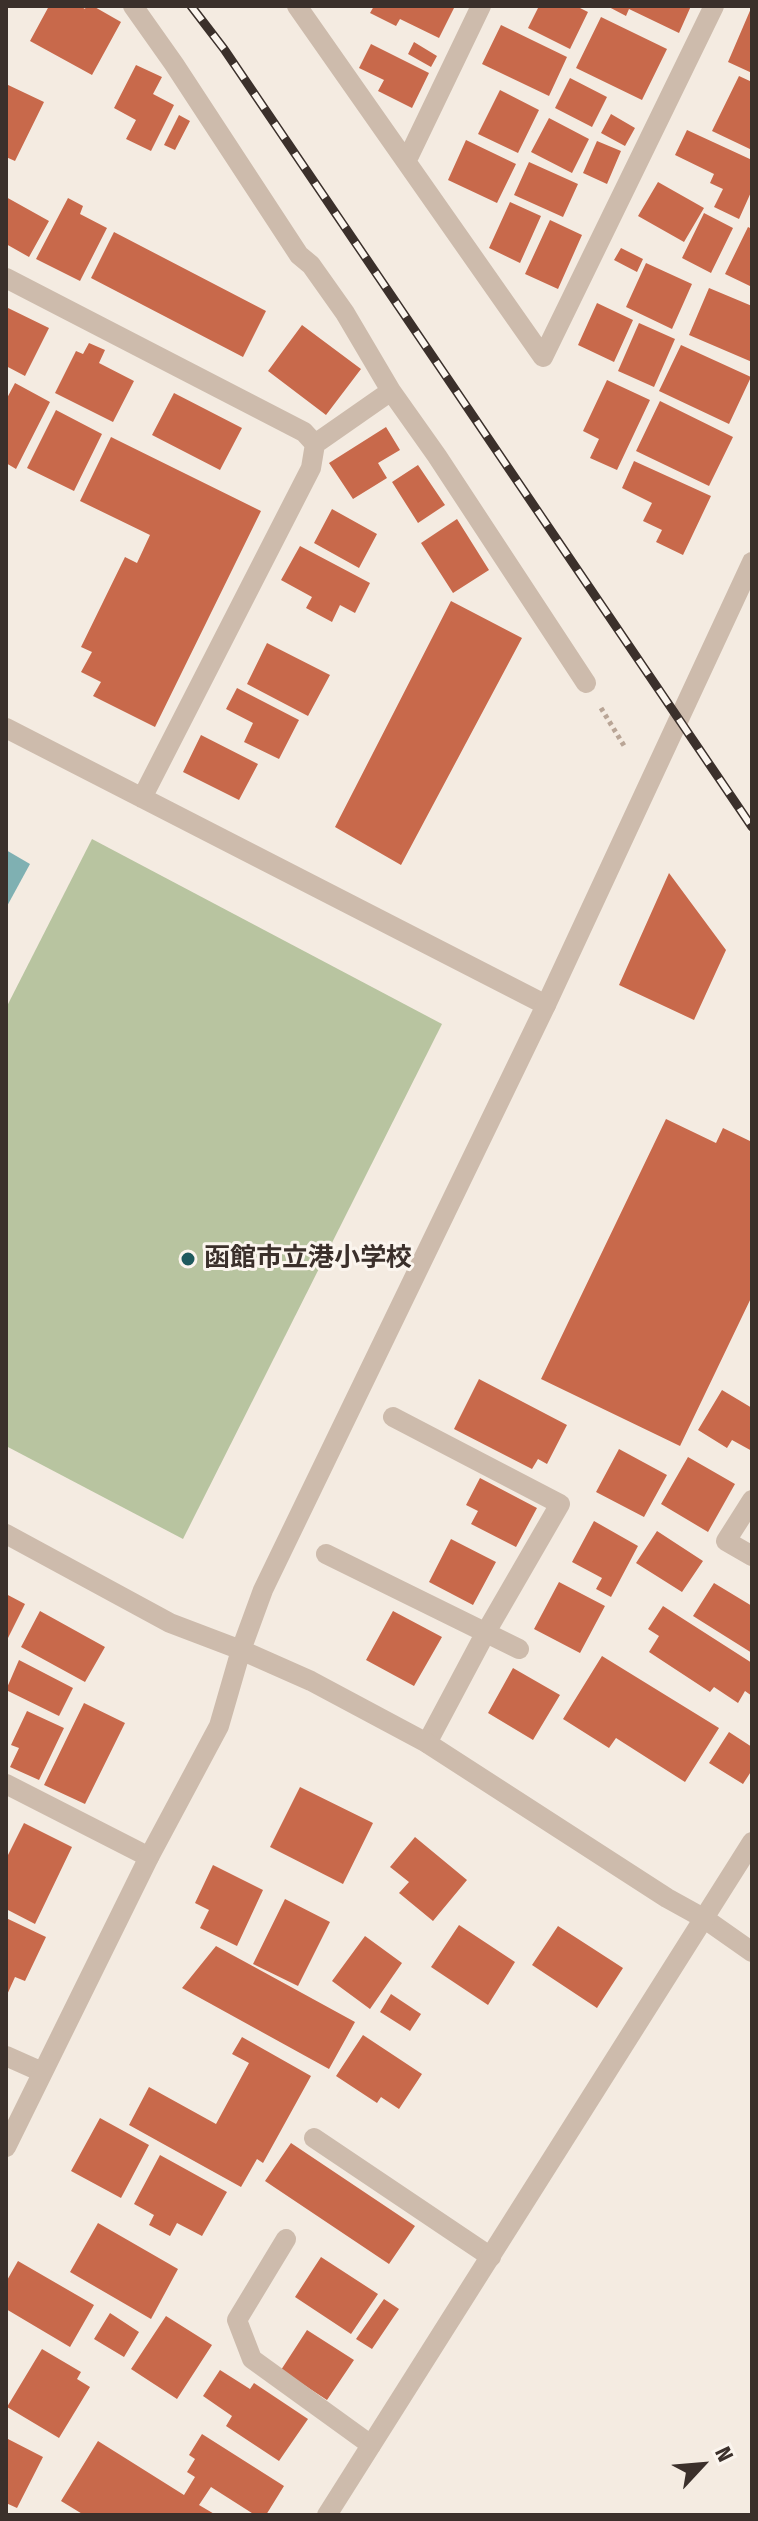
<!DOCTYPE html>
<html>
<head>
<meta charset="utf-8">
<style>
	body { margin:0 }
	#map { position:relative; width:758px; height:2521px; overflow:hidden; background:#f4ebe1; font-family:"Fira Sans Condensed",sans-serif }
	canvas { display:block }
	.frame { position:absolute; inset:0; border:8px solid #3b302b; pointer-events:none }
	.north { position:absolute; left:662px; top:2425px; width:80px; height:80px; -webkit-text-stroke:6px #fbf5ee; paint-order:stroke; rotate:64deg; font-size:22px; font-weight:700; line-height:32px; text-align:center; color:#3b302b }
	.north::after { content:''; display:block; margin:auto; width:28px; height:36px; background:#3b302b; clip-path:polygon(50% 0,100% 100%,50% 72%,0 100%) }
</style>
</head>
<body>
<div id="map">
<canvas width="758" height="2521"></canvas>
<div class="frame"></div>
<div class="north">N</div>
</div>
<script>
const ctx = document.querySelector('canvas').getContext('2d');
ctx.lineJoin = 'round';
function fillPath(path, color) { ctx.fillStyle = color; ctx.fill(path, 'evenodd'); }
const toPath = rows => new Path2D(rows.map(r => 'M' + r).join(''));
function strokePath(path, color, width, dash) { ctx.strokeStyle = color; ctx.lineWidth = width; ctx.lineCap = dash ? 'butt' : 'round'; ctx.setLineDash(dash || []); ctx.stroke(path); }
function label(font, color, halo, rows, align = 'center') {
  ctx.font = font + ' "Fira Sans Condensed","Noto Sans JP",sans-serif'; ctx.lineWidth = 6; ctx.setLineDash([]); ctx.textBaseline = 'middle'; ctx.strokeStyle = halo; ctx.fillStyle = color; for (const [text, x, y, turn = 0] of rows) {
    ctx.save(); ctx.translate(x, y); ctx.rotate((+turn || 0) * Math.PI / 180); ctx.textAlign = isNaN(turn) ? turn : align; if (halo) ctx.strokeText(text, 0, 0); ctx.fillText(text, 0, 0); ctx.restore();
  }
}
const green = toPath([
	[92,839,442,1024,183,1539,6,1446,6,1008]
]);
const water = toPath([
	[6,850,30,864,6,908]
]);
const building = toPath([
	[49,6,80,6,85,9,86,6,93,6,121,22,92,75,30,41],
	[374,6,455,6,439,38,400,19,396,26,370,13],
	[539,6,576,6,588,12,570,49,528,28],
	[607,6,691,6,679,33,629,9,626,16],
	[752,6,752,73,728,62],
	[601,17,667,49,642,100,576,68],
	[501,25,567,57,549,96,482,64],
	[414,42,437,56,431,67,408,54],
	[371,44,429,73,412,108,378,91,384,80,359,68],
	[136,65,162,77,153,94,174,105,151,151,126,139,136,120,114,108],
	[739,76,752,82,752,150,712,131],
	[570,78,607,97,592,127,555,108],
	[6,84,44,102,15,161,6,157],
	[500,90,539,110,518,153,478,134],
	[611,114,635,128,625,146,601,133],
	[179,115,190,121,175,150,164,145],
	[549,118,589,139,572,173,531,152],
	[687,130,752,160,752,190,739,219,714,207,723,189,710,183,714,174,675,155],
	[466,140,516,164,497,203,448,180],
	[597,141,621,151,607,184,583,173],
	[529,162,578,184,563,217,514,195],
	[658,182,704,208,684,242,638,216],
	[6,197,49,221,29,257,6,244],
	[68,198,83,206,80,214,107,228,80,281,36,259],
	[510,202,541,216,520,263,489,248],
	[704,213,733,228,711,273,682,258],
	[550,220,582,235,558,289,525,274],
	[748,227,752,229,752,287,725,274],
	[114,232,266,311,243,357,91,278],
	[621,248,643,259,637,272,614,260],
	[646,263,692,284,672,329,626,307],
	[709,288,752,306,752,362,689,335],
	[597,303,633,320,614,362,578,345],
	[6,307,49,328,25,376,6,366],
	[639,323,675,339,654,387,618,371],
	[302,325,361,369,326,415,268,371],
	[89,343,105,350,99,363,134,381,113,422,55,393,76,351,83,354],
	[681,345,751,377,729,424,659,391],
	[607,380,650,400,617,470,590,458,599,439,583,431],
	[15,383,50,402,16,469,6,463,6,400],
	[174,393,242,428,220,470,152,435],
	[660,401,733,437,709,486,636,451],
	[56,410,102,434,74,491,27,468],
	[386,427,400,450,378,463,387,478,353,499,329,463],
	[111,437,261,511,155,727,93,696,101,682,81,672,92,652,81,647,125,557,137,563,150,535,80,501],
	[634,461,711,496,683,555,656,542,662,530,643,521,652,503,622,488],
	[418,465,445,505,418,523,392,482],
	[332,509,377,534,359,568,314,543],
	[457,519,489,570,453,593,421,543],
	[300,546,370,583,355,613,340,605,332,622,306,608,312,597,281,580],
	[451,601,522,638,401,865,335,827],
	[267,643,330,675,308,716,247,684],
	[237,688,299,720,279,759,244,742,253,723,226,709],
	[201,735,258,764,239,800,183,772],
	[669,873,726,950,694,1020,619,985],
	[666,1119,716,1143,723,1128,752,1142,752,1296,680,1446,541,1379],
	[479,1379,567,1425,547,1464,538,1459,532,1469,454,1429],
	[722,1390,752,1408,752,1451,732,1440,727,1448,698,1430],
	[619,1449,667,1475,644,1517,596,1492],
	[688,1457,735,1484,708,1532,661,1504],
	[480,1478,537,1508,516,1547,471,1524,478,1511,466,1505],
	[594,1521,638,1546,611,1597,596,1589,602,1578,572,1562],
	[657,1531,703,1561,682,1592,636,1563],
	[451,1539,496,1562,473,1605,429,1582],
	[559,1582,605,1606,580,1653,534,1629],
	[714,1583,752,1606,752,1653,693,1616],
	[6,1594,25,1604,6,1642],
	[663,1606,752,1663,752,1696,745,1691,738,1703,714,1687,710,1692,649,1652,659,1636,648,1629],
	[40,1611,105,1647,85,1682,21,1647],
	[393,1611,442,1637,414,1686,366,1660],
	[602,1656,719,1728,685,1782,616,1738,609,1748,563,1719],
	[19,1660,73,1688,59,1716,6,1690],
	[513,1668,560,1695,533,1740,488,1713],
	[84,1703,125,1723,85,1804,44,1785],
	[27,1711,64,1728,39,1780,10,1767,19,1748,11,1745],
	[729,1732,752,1747,752,1770,743,1784,709,1763],
	[300,1787,373,1823,343,1884,270,1847],
	[24,1823,72,1847,35,1924,6,1909,6,1859],
	[415,1837,467,1880,433,1921,399,1893,409,1882,390,1867],
	[213,1865,263,1890,237,1946,200,1928,209,1910,195,1903],
	[285,1899,330,1922,298,1986,253,1964],
	[6,1918,46,1937,25,1981,15,1977,6,1997],
	[459,1925,515,1962,488,2005,431,1967],
	[558,1926,623,1968,597,2008,532,1965],
	[365,1936,402,1963,370,2009,332,1981],
	[216,1946,355,2022,329,2069,182,1988],
	[391,1994,421,2014,410,2031,380,2012],
	[363,2035,422,2074,399,2109,381,2097,377,2103,336,2076],
	[242,2037,311,2076,263,2163,257,2159,241,2187,129,2125,149,2087,216,2124,249,2063,232,2054],
	[100,2118,149,2145,121,2198,71,2171],
	[291,2143,415,2226,389,2264,265,2181],
	[160,2155,227,2192,202,2236,177,2223,170,2236,149,2225,154,2215,134,2204],
	[98,2223,178,2269,151,2319,70,2272],
	[321,2257,378,2294,351,2334,295,2297],
	[18,2261,94,2305,70,2347,6,2309,6,2282],
	[384,2299,399,2309,372,2349,356,2339],
	[110,2313,139,2332,124,2357,94,2339],
	[166,2316,212,2345,177,2399,131,2369],
	[307,2330,354,2360,327,2400,281,2370],
	[42,2349,81,2372,77,2379,90,2387,59,2438,7,2407],
	[220,2370,250,2389,254,2383,308,2419,279,2461,226,2426,232,2416,203,2396],
	[202,2434,284,2486,266,2515,255,2515,211,2487,199,2505,216,2515,84,2515,61,2501,98,2441,184,2495,195,2477,187,2472,195,2459,189,2455],
	[6,2438,43,2457,17,2508,6,2503]
]);
const path = toPath([
	[601,708,626,749]
]);
const service = toPath([
	[705,1919,752,1952],
	[314,2138,491,2257],
	[286,2239,237,2320,252,2359,371,2445]
]);
const minor = toPath([
	[133,6,174,64,299,255,311,265,345,313,391,391,437,456,586,683],
	[297,6,543,357,714,6],
	[407,160,481,6],
	[6,278,304,432,315,444,391,391],
	[6,728,546,1005],
	[142,798,311,468,315,444],
	[393,1417,560,1504,486,1632,427,1743],
	[752,1500,726,1541,752,1556],
	[326,1554,519,1649],
	[6,1784,149,1857],
	[6,2056,42,2072]
]);
const tertiary = toPath([
	[6,1534,170,1623,241,1650,311,1681,427,1743,667,1898,705,1919],
	[6,2147,149,1857,219,1726,241,1650,263,1590,546,1005,752,562],
	[327,2515,752,1842]
]);
const rail = toPath([
	[191,6,224,49,752,827]
]);
const markers = [
	[188,1259,8,"#1f5a5e"]
];
const poiNames = [
	["函館市立港小学校",204,1259]
];
fillPath(green, '#b8c4a0');
fillPath(water, '#7fb0b2');
fillPath(building, '#c8694b');
strokePath(path, '#b9a596', 5, [4, 4]);
strokePath(service, '#cdbbac', 20);
strokePath(minor, '#cdbbac', 20);
strokePath(tertiary, '#cdbbac', 20);
strokePath(rail, '#3b302b', 9);
strokePath(rail, '#fbf5ee', 6, [18]);
for (const [x, y, r, color] of markers) { const dot = new Path2D(); dot.arc(x, y, r, 0, 2 * Math.PI); ctx.fillStyle = color; ctx.fill(dot); strokePath(dot, '#fbf5ee', 3); }
label('bold 26px', '#3b302b', '#fbf5ee', poiNames, 'left');
</script>
</body>
</html>
